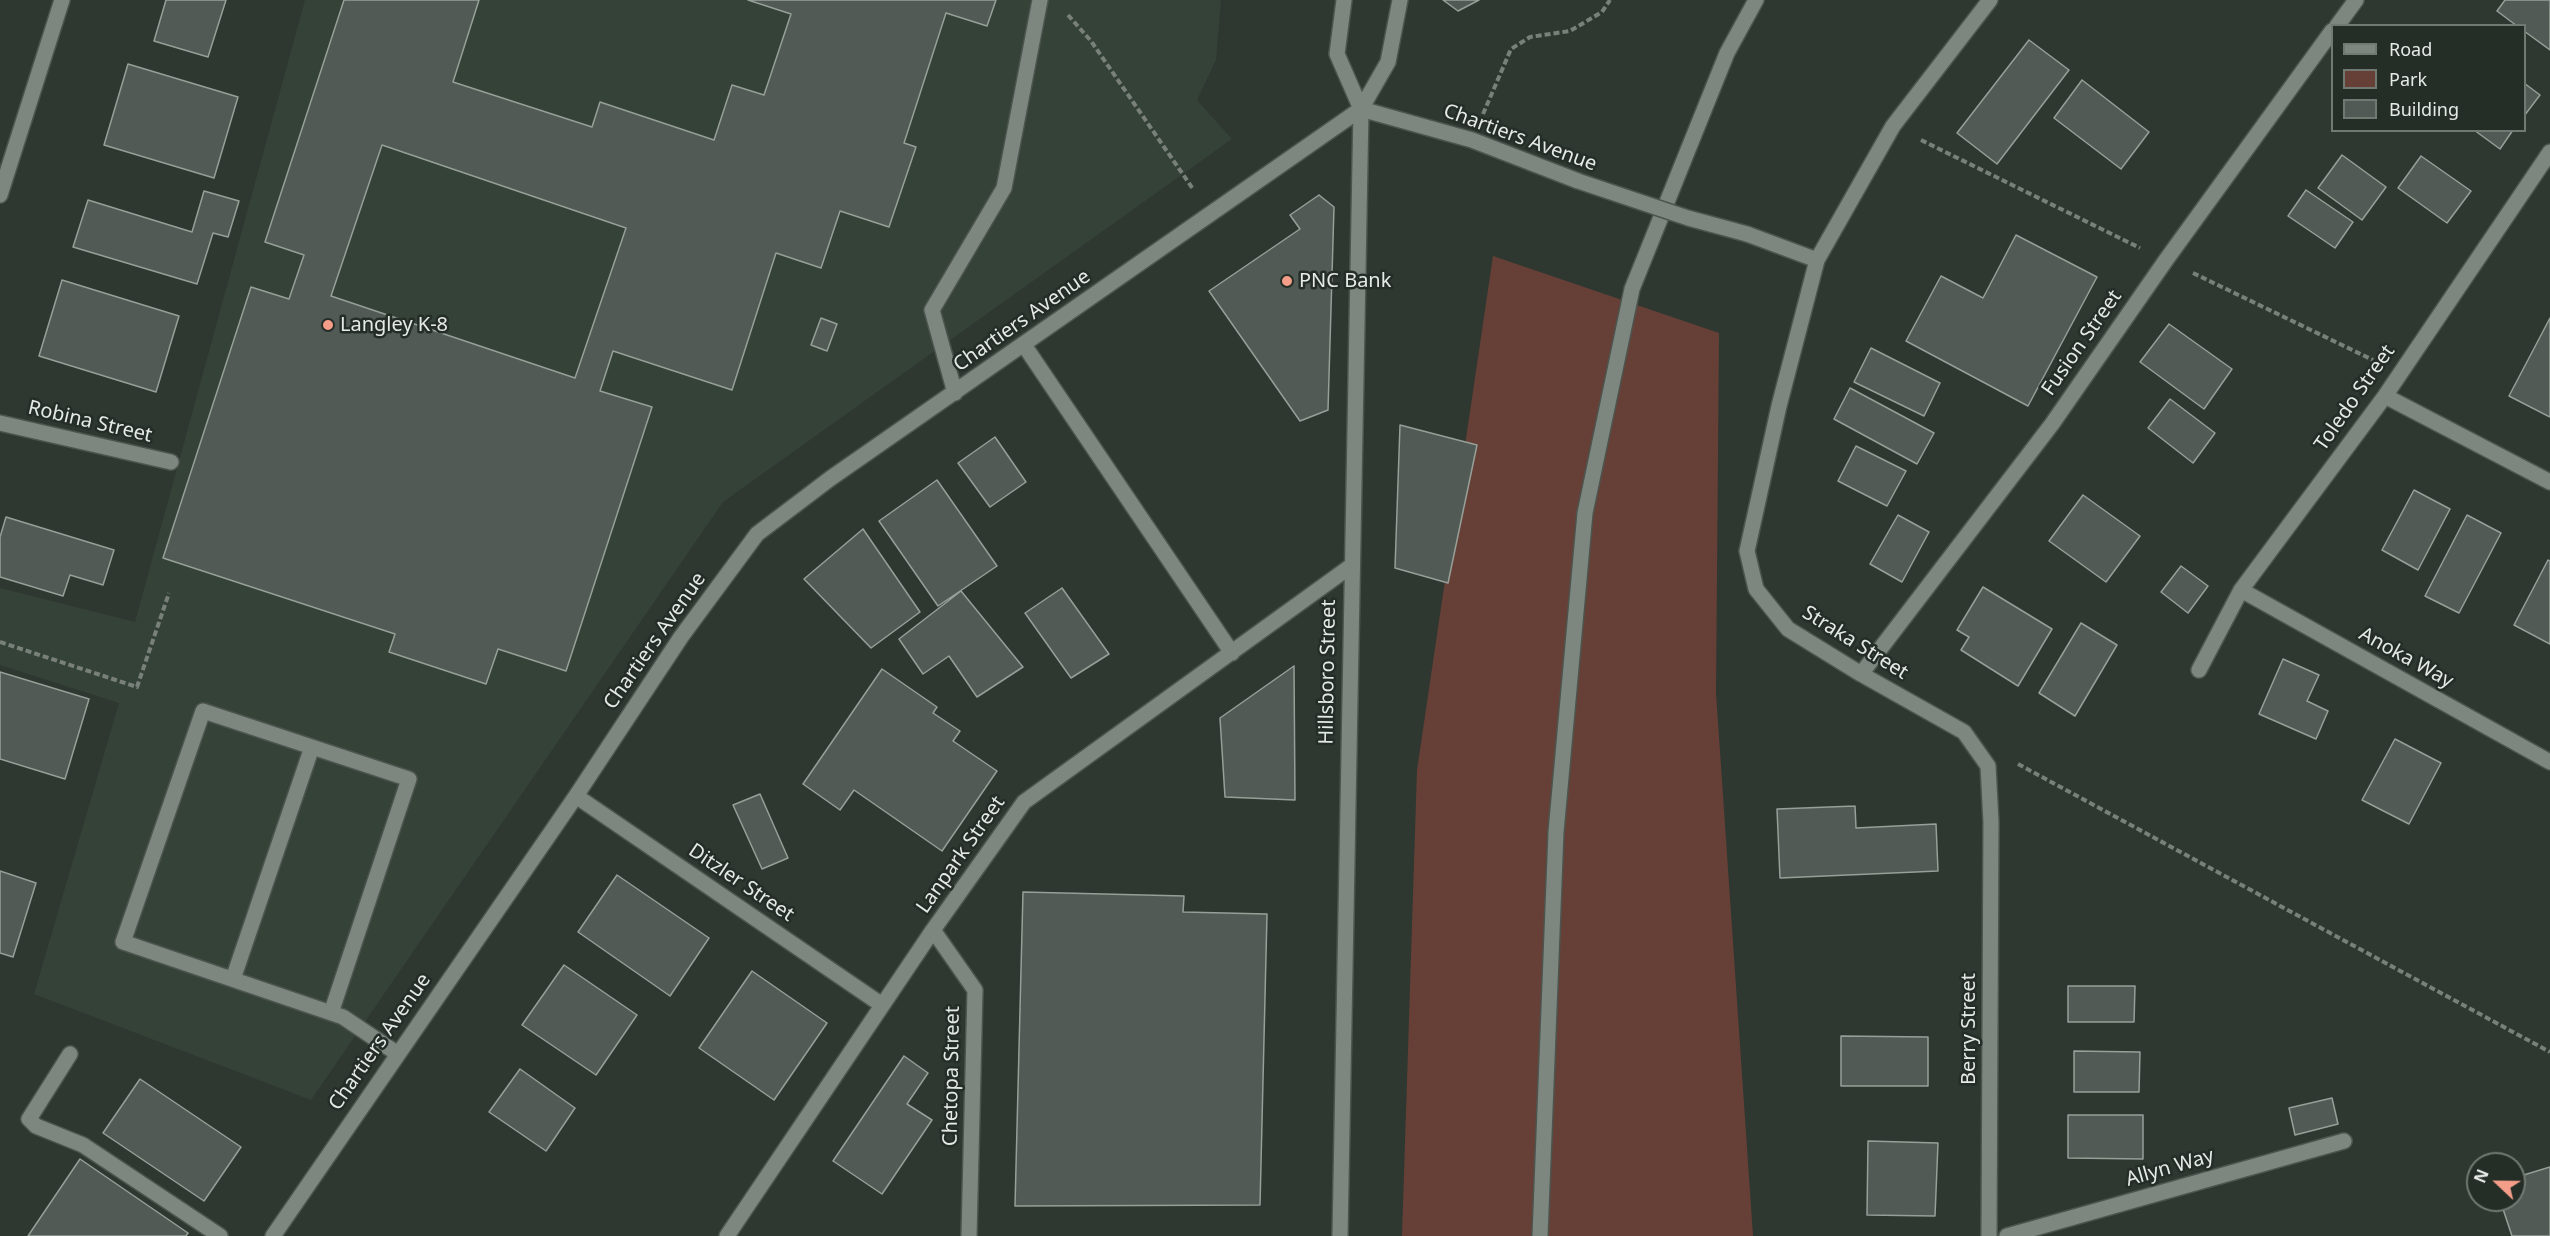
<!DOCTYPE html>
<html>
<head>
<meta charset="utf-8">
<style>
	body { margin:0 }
	#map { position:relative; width:2550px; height:1236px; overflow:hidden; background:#2f3731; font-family:"Noto Sans",sans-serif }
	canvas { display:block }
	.legend { position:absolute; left:2331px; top:24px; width:195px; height:108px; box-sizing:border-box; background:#252d27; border:2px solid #727973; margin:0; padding:8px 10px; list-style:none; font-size:18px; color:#e5eae6 }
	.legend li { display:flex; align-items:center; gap:12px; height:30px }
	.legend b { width:30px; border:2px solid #727973 }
	.north { position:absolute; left:2466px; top:1152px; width:60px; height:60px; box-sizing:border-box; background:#252d27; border:2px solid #727973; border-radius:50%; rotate:292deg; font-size:16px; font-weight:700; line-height:24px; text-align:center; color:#e5eae6 }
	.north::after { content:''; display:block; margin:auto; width:21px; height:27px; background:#f49e8a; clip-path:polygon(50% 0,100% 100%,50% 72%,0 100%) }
</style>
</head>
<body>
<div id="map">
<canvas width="2550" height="1236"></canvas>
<ul class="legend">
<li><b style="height:8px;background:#7d877f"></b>Road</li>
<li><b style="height:16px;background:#664037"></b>Park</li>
<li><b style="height:16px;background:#515a54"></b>Building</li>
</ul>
<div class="north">N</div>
</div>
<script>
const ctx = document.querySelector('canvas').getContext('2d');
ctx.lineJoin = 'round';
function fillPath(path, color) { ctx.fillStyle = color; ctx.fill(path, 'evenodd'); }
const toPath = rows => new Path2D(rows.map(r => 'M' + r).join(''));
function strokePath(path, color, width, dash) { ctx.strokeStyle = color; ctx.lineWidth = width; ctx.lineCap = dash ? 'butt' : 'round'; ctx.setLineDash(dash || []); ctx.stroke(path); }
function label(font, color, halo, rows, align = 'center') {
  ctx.font = font + ' "Noto Sans",sans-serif'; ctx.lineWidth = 5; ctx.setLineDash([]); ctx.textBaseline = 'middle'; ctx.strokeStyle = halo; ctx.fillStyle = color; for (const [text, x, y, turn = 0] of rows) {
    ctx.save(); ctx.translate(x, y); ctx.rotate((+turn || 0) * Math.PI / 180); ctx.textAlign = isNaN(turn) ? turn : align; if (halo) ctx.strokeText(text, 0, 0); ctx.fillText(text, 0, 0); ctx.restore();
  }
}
const built = toPath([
	[305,0,1221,0,1216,60,1197,100,1232,139,723,502,311,1100,34,994,119,703,0,665,0,588,135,622]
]);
const green = toPath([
	[1493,256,1719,333,1716,693,1753,1236,1402,1236,1417,770]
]);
const building = toPath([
	[166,0,226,0,208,57,154,41,166,0],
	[344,0,479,0,453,82,592,127,600,102,714,140,732,85,764,95,791,14,748,0,996,0,987,26,946,13,904,143,916,147,889,227,840,211,821,268,776,253,732,390,613,351,600,391,652,407,566,671,498,649,486,684,389,652,395,634,163,558,251,287,289,299,304,255,265,242,344,0],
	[382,145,626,228,575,378,331,296,382,145],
	[1443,0,1479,0,1458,11,1443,0],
	[2505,0,2550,0,2550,50,2524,31,2524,26,2517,26,2497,11,2505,0],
	[2029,40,2069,70,1997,164,1957,133,2029,40],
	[128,64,238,97,214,178,104,145,128,64],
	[2082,80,2149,132,2121,169,2054,118,2082,80],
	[2524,83,2540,95,2524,116,2524,83],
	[2474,130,2513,130,2500,149,2474,130],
	[2342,155,2386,187,2362,220,2318,188,2342,155],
	[2421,156,2471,191,2447,223,2398,188,2421,156],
	[2306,190,2353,222,2335,248,2288,216,2306,190],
	[204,191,239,201,228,237,213,233,197,284,73,247,88,200,192,232,204,191],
	[1319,195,1334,207,1328,410,1300,421,1209,291,1300,229,1290,215,1319,195],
	[2016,235,2097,277,2028,406,1906,341,1941,276,1983,298,2016,235],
	[62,280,179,316,156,392,39,356,62,280],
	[821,318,837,324,827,351,811,345,821,318],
	[2550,318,2550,417,2509,396,2550,318],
	[2169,324,2232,369,2204,409,2140,362,2169,324],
	[1871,348,1940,383,1924,416,1854,382,1871,348],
	[1850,388,1934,433,1917,464,1834,419,1850,388],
	[2170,399,2215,433,2193,463,2148,428,2170,399],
	[1400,425,1477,445,1448,583,1395,568,1400,425],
	[995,437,1026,482,990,507,958,463,995,437],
	[1856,446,1906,471,1887,506,1838,481,1856,446],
	[937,480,997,566,938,606,879,521,937,480],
	[2414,490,2450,509,2418,570,2382,550,2414,490],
	[2083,495,2140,536,2106,582,2049,541,2083,495],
	[1898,515,1929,532,1902,582,1870,564,1898,515],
	[2467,515,2501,533,2459,613,2425,596,2467,515],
	[6,517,114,550,103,585,70,575,63,596,0,577,0,537,6,517],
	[863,529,920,612,871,648,804,579,863,529],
	[2548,560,2550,561,2550,644,2514,625,2548,560],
	[2181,566,2208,586,2188,613,2161,592,2181,566],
	[1983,587,2052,629,2018,686,1961,650,1969,637,1957,630,1983,587],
	[1062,588,1109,654,1071,678,1025,613,1062,588],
	[961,591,1023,667,977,697,949,656,923,674,899,639,961,591],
	[2081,623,2117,645,2075,716,2039,693,2081,623],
	[2283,659,2319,675,2307,701,2328,711,2316,739,2259,714,2283,659],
	[1294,666,1295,800,1225,797,1220,718,1294,666],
	[882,669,937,707,933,713,960,731,953,741,997,771,942,851,854,790,840,810,803,784,882,669],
	[0,672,89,699,65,779,0,759,0,672],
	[2395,739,2441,763,2409,824,2362,800,2395,739],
	[760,794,788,858,762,869,733,805,760,794],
	[1855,806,1856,828,1936,824,1938,871,1780,878,1777,809,1855,806],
	[0,871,36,883,13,957,0,953,0,871],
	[617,875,709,938,670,996,578,932,617,875],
	[1023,892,1184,896,1183,912,1267,914,1260,1205,1015,1206,1023,892],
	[564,965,637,1015,596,1075,522,1025,564,965],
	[752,971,827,1023,774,1100,699,1048,752,971],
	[2068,986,2135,986,2134,1022,2068,1022,2068,986],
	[1841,1036,1928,1037,1928,1086,1841,1086,1841,1036],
	[2074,1051,2140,1052,2139,1092,2074,1092,2074,1051],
	[904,1056,928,1073,907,1104,932,1120,882,1194,833,1161,904,1056],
	[520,1069,575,1108,546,1151,489,1112,520,1069],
	[140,1079,241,1147,204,1201,103,1133,140,1079],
	[2332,1098,2338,1124,2295,1135,2289,1108,2332,1098],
	[2068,1115,2143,1115,2143,1159,2068,1158,2068,1115],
	[1868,1141,1938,1143,1935,1216,1867,1215,1868,1141],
	[80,1159,188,1233,186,1236,28,1236,80,1159],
	[2550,1167,2550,1236,2512,1236,2500,1200,2514,1200,2514,1178,2550,1167]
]);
const path = toPath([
	[1068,15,1091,41,1193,189],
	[1483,114,1511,49,1530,37,1570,31,1602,12,1610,0],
	[1921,140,2140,248],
	[2193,273,2373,360],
	[0,642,137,687,169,593],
	[2018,764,2550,1052]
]);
const minor = toPath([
	[2337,26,2356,0],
	[1361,109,1388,62,1400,0],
	[0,195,62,0],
	[1747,234,1817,260],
	[1024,345,1232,653],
	[955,393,932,310,1004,188,1040,0],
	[2385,396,2550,482],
	[0,423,171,462],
	[2241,590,2550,762],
	[2199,670,2241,590,2385,396,2550,152],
	[1861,674,2052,424,2166,260,2332,31],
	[312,747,409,779,331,1013],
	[576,796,882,1005],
	[933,930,975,990,969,1236],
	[233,979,312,747,203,711,123,942,343,1017,398,1054],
	[70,1054,29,1119,36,1126,83,1145,220,1236],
	[273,1236,576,796,681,637,757,534,831,478,1361,109,1472,140,1578,181],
	[727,1236,933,930,1024,802,1351,566],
	[1340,1236,1361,109,1337,54,1344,0],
	[1540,1236,1556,832,1585,513,1632,289,1727,53,1756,0],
	[1989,1236,1991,822,1988,766,1964,732,1861,674,1788,629,1756,589,1747,551,1779,406,1817,260,1893,126,1990,0],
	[2007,1236,2344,1141]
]);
const minorBridge = toPath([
	[1578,181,1688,218,1747,234]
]);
const markers = [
	[1287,281,6,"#f49e8a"],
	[328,325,6,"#f49e8a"]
];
const streetNames = [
	["Chartiers Avenue",1520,138,20],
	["Chartiers Avenue",1022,321,-35],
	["Fusion Street",2082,343,-55],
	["Toledo Street",2355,398,-55],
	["Robina Street",90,422,13],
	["Chartiers Avenue",655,641,-55],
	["Straka Street",1855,643,32],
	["Anoka Way",2406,658,29],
	["Hillsboro Street",1328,672,-89],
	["Lanpark Street",961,855,-55],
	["Ditzler Street",741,883,34],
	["Berry Street",1969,1029,-90],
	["Chartiers Avenue",380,1042,-55],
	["Chetopa Street",952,1076,-89],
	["Allyn Way",2170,1168,-16]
];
const poiNames = [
	["PNC Bank",1299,281],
	["Langley K-8",340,325]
];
fillPath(built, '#344238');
fillPath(green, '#664037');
fillPath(building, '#515a54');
strokePath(building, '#96a098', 1.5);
strokePath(minor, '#4d544e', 18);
strokePath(path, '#79807a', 4, [6, 3]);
strokePath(minor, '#7d877f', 15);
strokePath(minorBridge, '#4d544e', 18, []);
strokePath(minorBridge, '#7d877f', 15);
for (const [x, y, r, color] of markers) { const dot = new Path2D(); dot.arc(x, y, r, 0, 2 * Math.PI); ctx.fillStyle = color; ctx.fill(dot); strokePath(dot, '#252d27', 2); }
label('20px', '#e5eae6', '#252d27', streetNames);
label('20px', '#e5eae6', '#252d27', poiNames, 'left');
</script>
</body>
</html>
